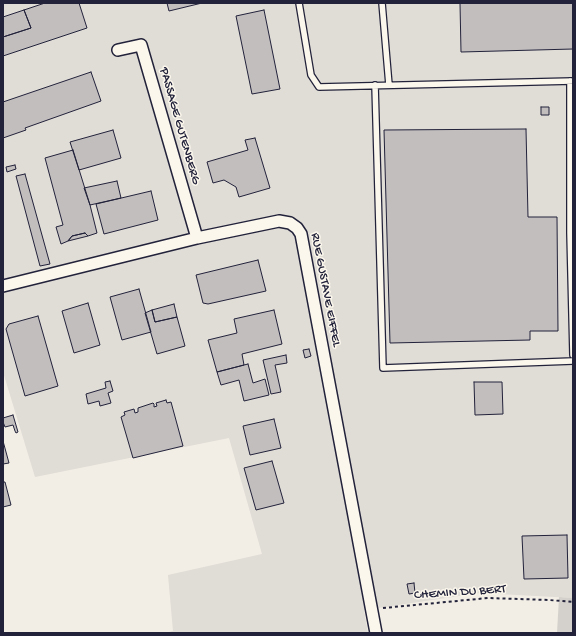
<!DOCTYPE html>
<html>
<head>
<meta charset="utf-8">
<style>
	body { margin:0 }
	#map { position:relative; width:576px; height:636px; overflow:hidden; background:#f2eee5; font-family:"Gochi Hand",sans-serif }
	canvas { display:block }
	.frame { position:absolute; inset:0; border:4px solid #22223b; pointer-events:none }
</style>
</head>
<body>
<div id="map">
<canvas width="576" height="636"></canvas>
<div class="frame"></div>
</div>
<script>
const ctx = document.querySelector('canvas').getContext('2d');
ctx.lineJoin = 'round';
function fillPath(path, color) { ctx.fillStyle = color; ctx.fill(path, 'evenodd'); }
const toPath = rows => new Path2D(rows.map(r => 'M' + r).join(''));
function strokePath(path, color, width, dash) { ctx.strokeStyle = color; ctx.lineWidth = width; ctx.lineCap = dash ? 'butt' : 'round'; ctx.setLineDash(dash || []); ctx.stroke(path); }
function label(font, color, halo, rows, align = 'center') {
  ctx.font = font + ' "Gochi Hand",sans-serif'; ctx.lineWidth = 3; ctx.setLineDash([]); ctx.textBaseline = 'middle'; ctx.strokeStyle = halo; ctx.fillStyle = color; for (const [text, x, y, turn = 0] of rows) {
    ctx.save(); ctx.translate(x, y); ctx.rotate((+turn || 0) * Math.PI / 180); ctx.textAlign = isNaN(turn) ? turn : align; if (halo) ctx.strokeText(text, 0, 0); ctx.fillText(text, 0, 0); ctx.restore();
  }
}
const built = toPath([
	[3,3,573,3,573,598,480,593,364,610,368,633,165,633,173,631,168,575,262,554,229,438,35,477,3,372]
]);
const green = toPath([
	[559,597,573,598,573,633,557,633]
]);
const building = toPath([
	[45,3,79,3,87,28,3,56,3,37,31,28,24,10,45,3],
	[167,3,202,3,169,11,167,3],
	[460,3,573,3,573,49,461,52,460,3],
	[24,10,31,28,3,37,3,17,24,10],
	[264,10,280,89,252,94,236,16,264,10],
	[91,72,101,101,25,128,26,130,3,138,3,102,91,72],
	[541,107,549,107,549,115,541,115,541,107],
	[526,129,528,217,557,217,558,331,530,331,530,340,390,343,384,130,526,129],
	[113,130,121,158,79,170,70,142,113,130],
	[255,138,270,188,239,197,236,187,224,180,213,183,207,162,248,150,245,140,255,138],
	[73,150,90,205,97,233,88,236,85,233,72,236,68,241,61,244,56,227,63,225,45,158,73,150],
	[15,165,16,169,7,172,6,167,15,165],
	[25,174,50,264,40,266,16,176,25,174],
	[117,181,121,198,90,205,84,188,117,181],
	[151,191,158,220,104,234,96,204,151,191],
	[85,233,88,236,68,241,72,236,85,233],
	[258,260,266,291,208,304,203,303,196,275,258,260],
	[139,289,151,332,122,340,110,297,139,289],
	[88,303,100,345,74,353,62,311,88,303],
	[174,304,177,317,155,322,152,310,174,304],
	[152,310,155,322,177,317,185,346,157,354,145,313,152,310],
	[274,310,282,344,242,354,244,365,217,372,208,340,237,333,234,319,274,310],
	[38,316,58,386,25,396,6,329,9,324,38,316],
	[309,349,311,356,305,358,303,350,309,349],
	[286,355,287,363,275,365,281,392,271,394,263,360,286,355],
	[248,364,253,383,265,379,269,395,244,401,239,380,221,385,217,372,248,364],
	[110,381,113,391,108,393,111,403,100,406,99,401,88,404,86,394,106,388,105,382,110,381],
	[474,382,502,382,503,414,475,415,474,382],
	[166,400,167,403,171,402,183,446,133,458,121,417,125,415,124,412,134,409,135,413,138,412,138,408,153,403,154,404,154,407,157,406,156,403,166,400],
	[13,415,18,432,16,433,15,431,13,425,5,427,3,422,3,418,13,415],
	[274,419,281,448,250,455,243,426,274,419],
	[3,441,9,463,3,464,3,441],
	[272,461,284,503,256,510,244,468,272,461],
	[3,482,5,482,11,505,3,507,3,482],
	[567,535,568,578,524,579,522,536,567,535],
	[414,583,415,593,409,594,407,584,414,583]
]);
const path = toPath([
	[383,608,488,598,549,600,573,602]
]);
const service = toPath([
	[299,3,311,75,319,87,573,81],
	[382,3,389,85],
	[570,81,570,233,573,355],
	[375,85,383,368,573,361]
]);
const minor = toPath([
	[118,50,141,45,197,238],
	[3,286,197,238,279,221,290,223,297,228,301,234,376,633]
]);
const streetNames = [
	["PASSAGE GUTENBERG",179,126,74],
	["RUE GUSTAVE EIFFEL",325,290,79],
	["CHEMIN DU BERT",460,593,-4]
];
fillPath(built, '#e0dcd6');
fillPath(green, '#d4d1cc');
fillPath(building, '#c2bebe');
strokePath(building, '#22223b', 1);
strokePath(service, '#22223b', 8);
strokePath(minor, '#22223b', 14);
strokePath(path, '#22223b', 2, [3, 3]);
strokePath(service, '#fbf7ec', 5.5);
strokePath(minor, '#fbf7ec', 11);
label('13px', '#22223b', '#fbf7ec', streetNames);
</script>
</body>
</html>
